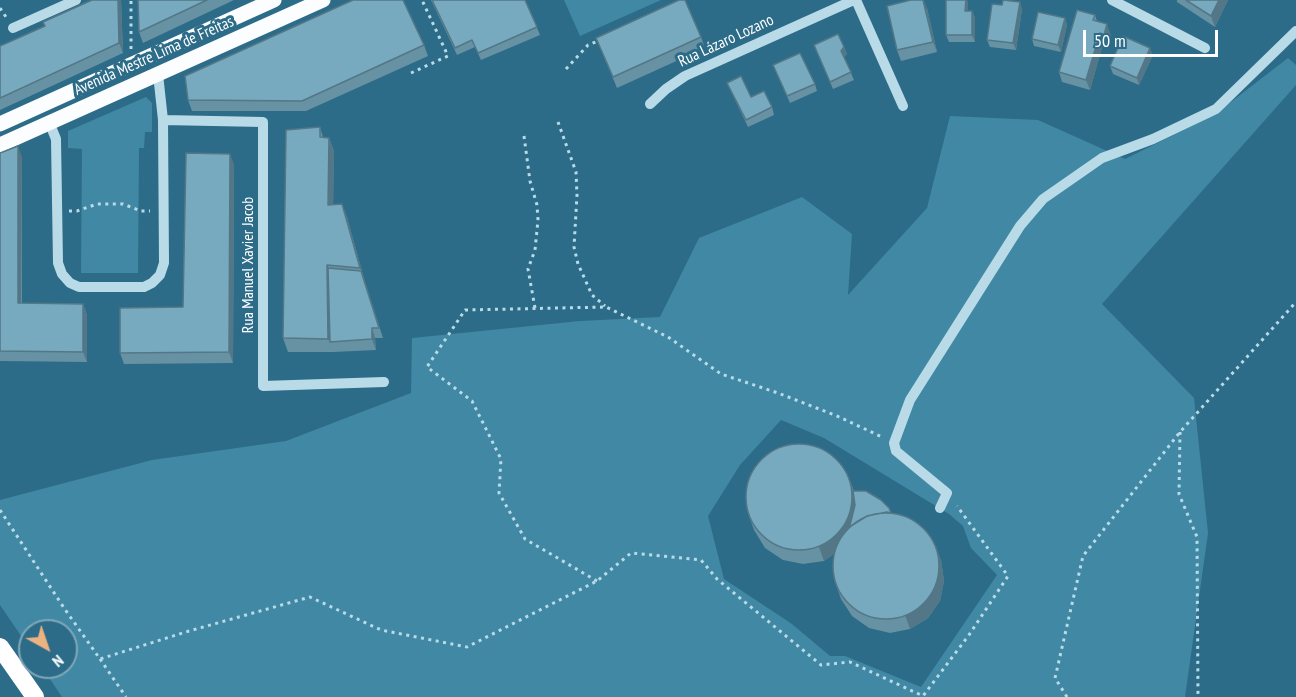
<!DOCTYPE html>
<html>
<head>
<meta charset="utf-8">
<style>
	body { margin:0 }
	#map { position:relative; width:1296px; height:697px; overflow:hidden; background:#2c6c88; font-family:"PT Sans Narrow",sans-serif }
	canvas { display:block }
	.north { position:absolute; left:18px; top:619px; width:60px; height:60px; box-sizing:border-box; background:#2c6c88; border:2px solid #80a7b8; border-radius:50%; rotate:140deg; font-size:16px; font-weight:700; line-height:24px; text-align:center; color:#fff }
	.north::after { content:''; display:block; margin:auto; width:21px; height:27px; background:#edb282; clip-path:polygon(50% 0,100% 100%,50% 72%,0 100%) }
	.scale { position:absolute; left:1083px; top:30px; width:135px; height:27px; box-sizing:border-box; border:3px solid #fff; border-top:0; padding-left:8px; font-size:18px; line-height:21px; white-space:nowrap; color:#fff; -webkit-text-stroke:4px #2c6c88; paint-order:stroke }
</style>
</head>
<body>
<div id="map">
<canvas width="1296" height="697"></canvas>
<div class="north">N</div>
<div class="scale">50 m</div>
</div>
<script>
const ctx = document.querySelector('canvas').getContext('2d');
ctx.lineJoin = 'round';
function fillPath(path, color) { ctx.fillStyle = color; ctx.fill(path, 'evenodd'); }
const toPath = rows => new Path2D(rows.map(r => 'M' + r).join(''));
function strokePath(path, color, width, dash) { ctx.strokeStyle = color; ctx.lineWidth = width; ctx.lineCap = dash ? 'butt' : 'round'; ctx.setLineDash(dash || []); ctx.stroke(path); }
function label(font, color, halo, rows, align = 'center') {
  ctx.font = font + ' "PT Sans Narrow",sans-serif'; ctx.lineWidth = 6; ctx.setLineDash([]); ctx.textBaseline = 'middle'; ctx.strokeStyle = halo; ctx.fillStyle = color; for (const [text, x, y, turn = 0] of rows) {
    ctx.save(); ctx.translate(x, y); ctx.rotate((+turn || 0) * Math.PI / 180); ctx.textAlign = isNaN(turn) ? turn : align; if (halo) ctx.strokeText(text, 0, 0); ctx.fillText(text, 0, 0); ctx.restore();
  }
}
const green = toPath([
	[564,0,661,0,580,36],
	[1288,58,1296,65,1296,85,1102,304,1194,398,1208,533,1185,697,62,697,42,667,66,667,66,631,30,631,30,649,0,605,0,500,152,460,286,441,411,393,412,338,580,321,660,317,699,238,802,197,852,234,848,295,927,208,950,116,1038,120,1125,159,1214,115],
	[781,420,824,438,949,514,963,526,971,548,997,575,921,687,845,656,830,656,792,624,724,579,708,516,740,465],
	[146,97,152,103,152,132,145,132,144,148,139,148,138,273,81,273,82,149,68,148,68,131]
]);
const path = toPath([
	[0,8,6,17],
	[131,49,131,0],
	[566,69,588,45,598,41],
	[411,73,448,56,422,0],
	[558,122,576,172,577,195,574,247,578,264,592,295,605,306],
	[524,136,530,181,537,205,538,220,535,250,528,269,535,308],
	[69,211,77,211,97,204,123,204,141,211,150,211],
	[1180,432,1179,494,1197,537,1198,697],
	[0,510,64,608,100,659,189,631,310,597,381,630,467,647,597,581,631,553,701,560,717,579,821,665,850,662,923,696,969,635,1008,576,957,506],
	[597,581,525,539,499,493,501,459,472,401,427,367,465,310,606,307,668,337,721,374,778,393,837,416,882,437],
	[100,659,126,697],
	[1067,697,1055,678,1083,556,1180,432,1296,302]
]);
const minor = toPath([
	[856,0,903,106],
	[1112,0,1205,48],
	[13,28,76,0],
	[650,104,666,89,685,76,854,0],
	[163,120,263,122,263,386,384,382],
	[49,122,56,139,58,263,62,274,70,283,79,287,144,287,152,283,160,275,164,263,163,120,158,74],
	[940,508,947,493,896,451,894,443,910,400,1020,226,1043,199,1102,158,1153,139,1216,109,1296,31]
]);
const major = toPath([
	[0,124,274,0],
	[0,145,323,0]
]);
const highway = toPath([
	[0,647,35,697]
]);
const wall = toPath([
	[92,0,121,0,123,53,0,110,0,46,44,26],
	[138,0,234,0,143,43,139,32],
	[431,0,525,0,540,35,481,60,475,47,457,55],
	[946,0,967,0,968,4,968,11,972,11,975,18,975,42,949,42,946,35],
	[1177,0,1228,0,1215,27,1177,2],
	[927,8,937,52,901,61,897,50],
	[1022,9,1016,50,990,47,987,40],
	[1095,15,1097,21,1111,35,1108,45,1103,44,1090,90,1062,82,1059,72],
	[1065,18,1067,25,1061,52,1034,46,1032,39],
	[701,37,705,48,617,88,596,38],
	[424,45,428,56,306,111,192,111,188,100],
	[814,45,844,47,847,54,844,57,854,80,833,89],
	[1153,55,1139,85,1113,74,1110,66],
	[773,65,815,84,817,91,790,103],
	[727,83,751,97,772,107,774,115,748,127],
	[320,127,323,137,329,138,334,151,333,205,342,204,347,217,365,282,383,338,375,338,376,350,333,352,288,352,283,338],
	[0,153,22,157,22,303,83,304,87,315,87,362,0,361],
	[234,164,233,363,124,364,120,353,183,307],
	[849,478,854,491,891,513,941,560,944,581,940,601,928,618,910,629,890,633,869,628,852,616,841,599,836,585,835,553,824,561,803,564,783,560,765,548,754,530,749,516]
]);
const shadedWall = toPath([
	[118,0,121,0,123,53,119,43],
	[924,0,927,8,937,52,933,42],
	[966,0,967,0,968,4,968,18,965,11],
	[1219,0,1228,0,1215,27,1211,16],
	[1020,2,1022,9,1016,50,1013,43],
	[972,11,975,18,975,42,972,35],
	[1065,18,1067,25,1061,52,1058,45],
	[1107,24,1111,35,1108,45,1104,35],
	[1100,33,1103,44,1090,90,1086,80],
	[844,47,847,54,844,58,841,51],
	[1150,48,1153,55,1139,85,1137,78],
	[329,138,334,151,333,219,328,205],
	[18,146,22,157,21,314,18,303],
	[230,154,234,164,233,363,229,352],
	[342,204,347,217,365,282,383,338,361,271],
	[327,265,332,278,330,342,328,339],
	[83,304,87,315,87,362,83,352],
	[372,328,375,338,376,350,372,339],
	[849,478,854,492,858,512,853,532,841,549,824,561,819,547],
	[936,546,941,560,944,581,940,601,928,618,910,629,905,615]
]);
const building = toPath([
	[92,0,118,0,119,43,0,98,0,46,45,26,43,22,92,0],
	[138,0,207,0,139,32,138,0],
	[353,0,403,0,424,45,302,101,188,100,185,76,353,0],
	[432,0,525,0,537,27,478,53,472,40,455,48,432,0],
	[679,0,685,0,701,37,613,77,596,38,679,0],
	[911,0,923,0,933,42,897,50,887,6,911,0],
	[946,0,966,0,965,11,972,11,972,35,946,35,946,0],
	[1003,0,1020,2,1013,43,987,40,992,4,1002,5,1003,0],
	[1186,0,1219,0,1211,16,1186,0],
	[1077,10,1095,15,1093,20,1107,24,1104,35,1100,33,1086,80,1059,72,1077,10],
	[1038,12,1065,18,1058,45,1032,39,1038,12],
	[838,34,844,47,841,51,851,72,830,82,814,45,838,34],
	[1123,36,1150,48,1137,78,1110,66,1123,36],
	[800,53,815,84,787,96,773,65,800,53],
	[741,76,751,97,764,91,772,107,746,120,727,83,741,76],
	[320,127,320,137,329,138,328,205,342,204,360,268,327,265,328,339,283,338,286,130,320,127],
	[18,146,18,303,83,304,83,352,0,351,0,153,18,146],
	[186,153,230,154,229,352,120,353,120,308,183,307,186,153],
	[328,268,361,271,379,328,372,328,372,339,330,342,328,268],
	'746 497a53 53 0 1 1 106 0a53 53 0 1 1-106 0Z',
	[853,491,866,491,881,500,889,508,891,513,887,512,867,516,851,526,850,525,855,505,853,491],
	'833 566a53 53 0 1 1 106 0a53 53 0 1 1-106 0Z'
]);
const streetNames = [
	["Rua Lázaro Lozano",726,41,-25],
	["Avenida Mestre Lima de Freitas",154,56,-24],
	["Rua Manuel Xavier Jacob",248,265,-90]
];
fillPath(green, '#4188a4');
strokePath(path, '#b9dbe8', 3, [3, 4.5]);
strokePath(minor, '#b9dbe8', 10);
strokePath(major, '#fbfdfe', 15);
strokePath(highway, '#fff', 18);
fillPath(wall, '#6692a4');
fillPath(shadedWall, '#537786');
fillPath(building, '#77aabf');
strokePath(building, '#537786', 1.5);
label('16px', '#fff', '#2c6c88', streetNames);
</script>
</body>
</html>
